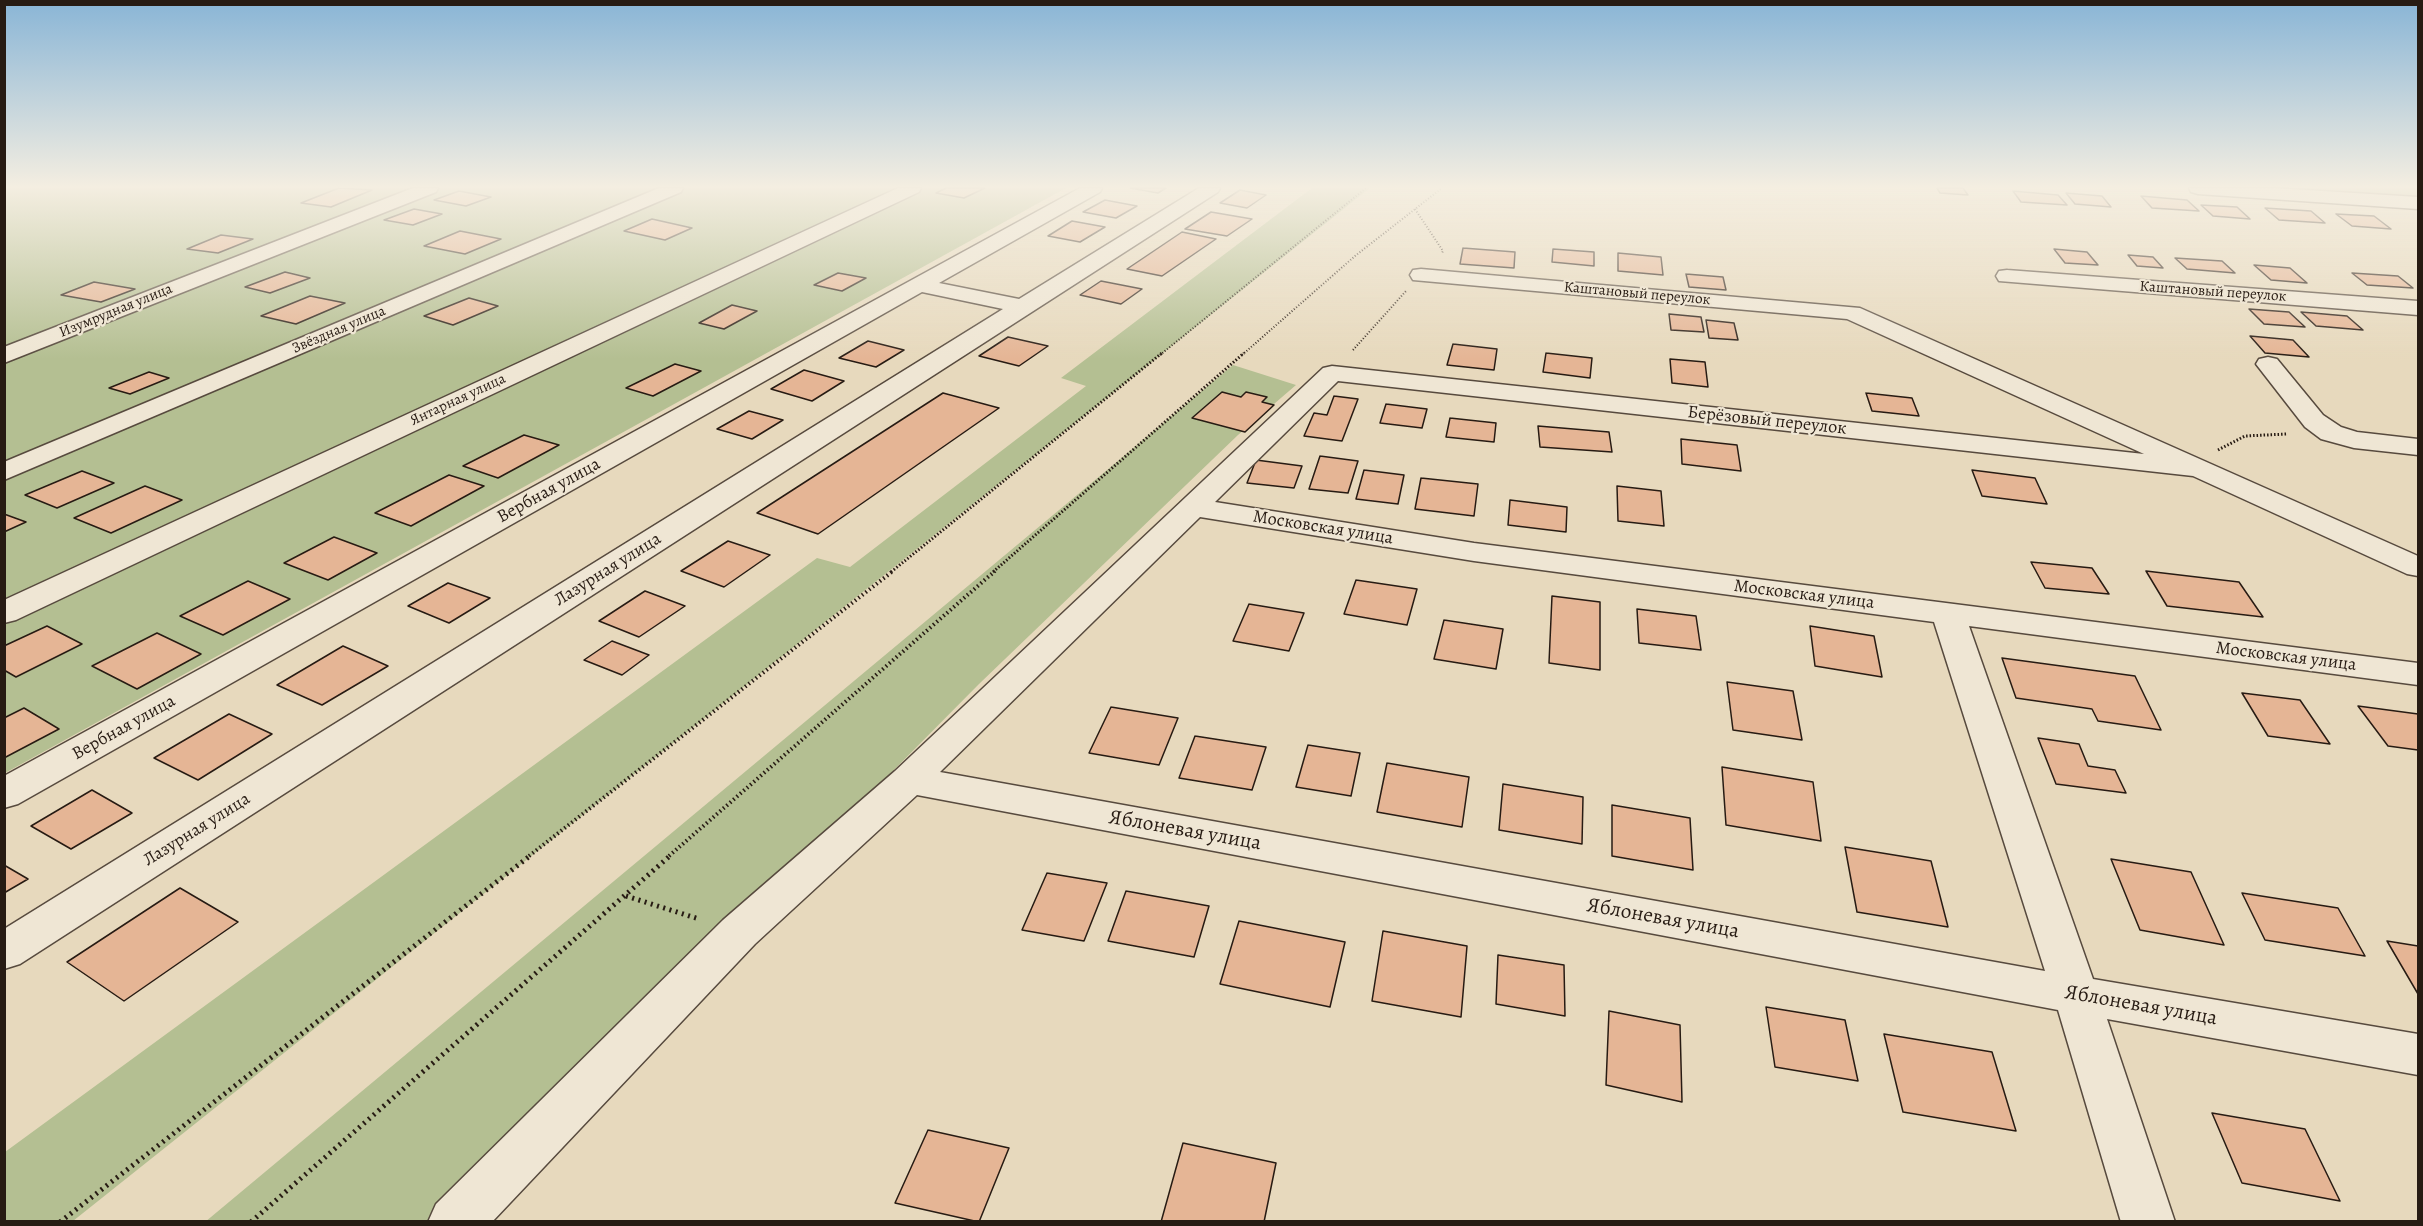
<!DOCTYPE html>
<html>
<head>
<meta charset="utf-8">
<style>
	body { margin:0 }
	#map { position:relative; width:2423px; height:1226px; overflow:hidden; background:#e7d9bd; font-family:Alegreya,serif }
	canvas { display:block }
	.frame { position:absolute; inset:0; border:6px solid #271b13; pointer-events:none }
</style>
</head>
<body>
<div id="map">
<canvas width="2423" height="1226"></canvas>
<div class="frame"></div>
</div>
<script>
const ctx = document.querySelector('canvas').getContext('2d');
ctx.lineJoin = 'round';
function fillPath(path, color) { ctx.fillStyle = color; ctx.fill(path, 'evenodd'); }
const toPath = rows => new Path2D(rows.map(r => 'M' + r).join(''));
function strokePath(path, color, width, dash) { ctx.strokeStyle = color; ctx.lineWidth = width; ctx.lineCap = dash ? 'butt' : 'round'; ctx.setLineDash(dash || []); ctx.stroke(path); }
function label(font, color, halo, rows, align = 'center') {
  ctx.font = font + ' Alegreya,serif'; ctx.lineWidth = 4.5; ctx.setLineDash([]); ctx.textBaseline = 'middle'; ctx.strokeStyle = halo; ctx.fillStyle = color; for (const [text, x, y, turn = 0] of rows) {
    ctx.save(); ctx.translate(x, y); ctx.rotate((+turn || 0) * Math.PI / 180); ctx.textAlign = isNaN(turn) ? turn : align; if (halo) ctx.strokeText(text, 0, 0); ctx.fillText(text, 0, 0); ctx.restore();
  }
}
const green = toPath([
	[5,188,1066,188,5,773],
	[1312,188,1370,188,73,1221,5,1221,5,1152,817,558,850,567,1086,386,1061,378],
	[2257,188,2418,188,2418,198,2352,194],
	[1233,365,1296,385,1238,435,979,684,447,1221,205,1222]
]);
const building = toPath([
	[339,188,372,190,331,207,301,203,339,188],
	[946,188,985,188,964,198,936,193,946,188],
	[1130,188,1166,188,1158,193,1130,188],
	[1937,188,1963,188,1968,195,1940,193,1937,188],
	[1240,190,1266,195,1247,208,1220,203,1240,190],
	[459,191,491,197,466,206,434,200,459,191],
	[2013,191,2058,195,2067,205,2021,202,2013,191],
	[2066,193,2102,196,2111,207,2075,204,2066,193],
	[2141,196,2187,200,2199,211,2152,208,2141,196],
	[1105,200,1137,206,1116,218,1083,212,1105,200],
	[2201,205,2237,207,2250,219,2213,216,2201,205],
	[2265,208,2311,211,2325,223,2279,220,2265,208],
	[414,209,442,214,413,225,384,220,414,209],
	[1211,212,1252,219,1227,236,1185,229,1211,212],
	[2336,214,2374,216,2391,229,2352,226,2336,214],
	[652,219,692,228,665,240,624,231,652,219],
	[1072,221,1105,227,1080,242,1048,236,1072,221],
	[460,231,501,239,465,254,424,246,460,231],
	[1182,232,1216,239,1162,276,1127,269,1182,232],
	[221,235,253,239,218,253,187,249,221,235],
	[1463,248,1515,252,1514,268,1460,264,1463,248],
	[1553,249,1594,252,1594,266,1552,262,1553,249],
	[2054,249,2087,252,2098,265,2065,263,2054,249],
	[1618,253,1661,257,1663,275,1618,271,1618,253],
	[2128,255,2153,257,2163,268,2137,266,2128,255],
	[2175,258,2222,261,2235,273,2187,269,2175,258],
	[2254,265,2290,268,2307,283,2271,280,2254,265],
	[285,272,310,278,270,293,245,287,285,272],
	[838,273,866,278,842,291,814,285,838,273],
	[2352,273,2398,276,2413,288,2367,285,2352,273],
	[1686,274,1723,277,1726,290,1689,287,1686,274],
	[1101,281,1142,289,1121,304,1080,295,1101,281],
	[94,282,135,289,101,302,61,295,94,282],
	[310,296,345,303,296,324,261,316,310,296],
	[469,298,498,306,453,325,424,316,469,298],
	[732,305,757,311,724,329,699,323,732,305],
	[2249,309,2289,312,2305,327,2264,324,2249,309],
	[2301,312,2347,316,2363,330,2316,326,2301,312],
	[1669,314,1701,317,1704,332,1671,330,1669,314],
	[1706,320,1734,323,1738,340,1709,338,1706,320],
	[2250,336,2293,340,2309,357,2265,353,2250,336],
	[1008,337,1048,346,1019,366,979,356,1008,337],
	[868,341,904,350,876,367,839,358,868,341],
	[1453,344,1497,349,1494,370,1447,365,1453,344],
	[1546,353,1592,358,1590,378,1543,372,1546,353],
	[1670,359,1705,362,1708,387,1672,383,1670,359],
	[675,364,701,371,653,396,626,388,675,364],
	[804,370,844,381,812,401,771,389,804,370],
	[149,372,169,378,130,394,109,388,149,372],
	[1222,392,1241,397,1246,392,1267,397,1262,402,1274,405,1245,432,1192,418,1222,392],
	[943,393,999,408,818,534,757,513,943,393],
	[1866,393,1912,398,1919,416,1872,411,1866,393],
	[1334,396,1358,399,1342,441,1304,436,1314,413,1327,415,1334,396],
	[1386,404,1427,409,1422,428,1380,423,1386,404],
	[749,411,783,420,752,439,717,429,749,411],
	[1450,418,1496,423,1494,442,1446,437,1450,418],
	[1538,426,1609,432,1612,452,1540,447,1538,426],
	[524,435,559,445,498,478,463,466,524,435],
	[1681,439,1737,445,1741,471,1682,464,1681,439],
	[1320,456,1358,461,1348,493,1309,489,1320,456],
	[1256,460,1302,466,1294,488,1247,483,1256,460],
	[1364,470,1404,475,1398,504,1356,499,1364,470],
	[1972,470,2035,478,2047,504,1982,496,1972,470],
	[82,471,114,483,57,508,25,495,82,471],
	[449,475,484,486,411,526,375,513,449,475],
	[1421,478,1478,484,1474,516,1415,509,1421,478],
	[145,486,182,500,111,533,74,518,145,486],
	[1617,486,1661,491,1664,526,1618,521,1617,486],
	[1510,500,1567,507,1566,532,1508,525,1510,500],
	[4,514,26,522,4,532,4,514],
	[334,537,377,553,328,580,284,563,334,537],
	[728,541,770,555,724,587,681,571,728,541],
	[2031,562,2092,568,2109,594,2045,588,2031,562],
	[2146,571,2239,582,2263,617,2167,606,2146,571],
	[1356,580,1417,589,1407,625,1344,614,1356,580],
	[248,581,290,599,223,635,180,616,248,581],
	[448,583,490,598,449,623,408,606,448,583],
	[645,591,685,606,639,637,599,621,645,591],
	[1552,596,1600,602,1600,670,1549,663,1552,596],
	[1249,604,1304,613,1289,651,1233,641,1249,604],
	[1637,609,1696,616,1701,650,1639,643,1637,609],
	[1444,620,1503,629,1496,669,1434,659,1444,620],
	[47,626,82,644,16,677,4,670,4,646,47,626],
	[1810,626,1874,636,1882,677,1815,666,1810,626],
	[157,633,201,654,137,689,92,666,157,633],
	[612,641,649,655,622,675,584,660,612,641],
	[343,646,388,666,322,705,277,685,343,646],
	[2002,658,2135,676,2161,730,2098,721,2092,709,2016,698,2002,658],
	[1727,682,1793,691,1802,740,1733,730,1727,682],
	[2242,693,2300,700,2330,744,2268,736,2242,693],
	[2358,706,2418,714,2418,750,2388,746,2358,706],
	[1111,707,1178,718,1159,765,1089,753,1111,707],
	[24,708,59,729,4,758,4,718,24,708],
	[229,714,272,734,198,780,154,758,229,714],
	[1195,736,1266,747,1252,790,1179,778,1195,736],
	[2038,738,2079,744,2088,766,2115,770,2126,793,2056,784,2038,738],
	[1308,745,1360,753,1351,796,1296,787,1308,745],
	[1387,763,1469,777,1462,827,1377,812,1387,763],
	[1722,767,1813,782,1821,841,1726,825,1722,767],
	[1503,784,1583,797,1582,844,1499,830,1503,784],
	[92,790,132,813,71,849,31,826,92,790],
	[1612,805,1690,818,1693,870,1612,856,1612,805],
	[1845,847,1931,861,1948,927,1857,912,1845,847],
	[2111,859,2191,872,2224,945,2140,930,2111,859],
	[4,865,28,879,4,893,4,865],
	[1047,873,1107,883,1084,941,1022,930,1047,873],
	[180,888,238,922,124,1001,67,962,180,888],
	[1126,891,1209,906,1194,957,1108,941,1126,891],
	[2242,893,2338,908,2365,956,2265,940,2242,893],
	[1239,921,1345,942,1330,1007,1220,984,1239,921],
	[1383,931,1467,946,1461,1017,1372,1001,1383,931],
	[2387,941,2418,946,2418,994,2387,941],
	[1498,955,1564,965,1565,1016,1496,1004,1498,955],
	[1766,1007,1845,1020,1858,1081,1775,1067,1766,1007],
	[1609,1011,1680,1025,1682,1102,1606,1085,1609,1011],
	[1884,1034,1992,1052,2016,1131,1903,1112,1884,1034],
	[2212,1113,2305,1129,2340,1201,2242,1183,2212,1113],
	[928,1130,1009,1148,979,1222,895,1203,928,1130],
	[1183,1143,1276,1163,1264,1222,1161,1222,1183,1143]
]);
const pathFar3 = toPath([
	[1415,209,1443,251,1442,253],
	[1353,350,1406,291],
	[1160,355,1366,188],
	[1242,355,1355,256,1442,188]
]);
const pathFar2 = toPath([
	[2218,450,2245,436,2287,434],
	[891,572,1162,353],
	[993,572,1244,353]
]);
const pathFar1 = toPath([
	[529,856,893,571],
	[669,856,995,571]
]);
const path = toPath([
	[626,896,699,919],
	[60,1222,531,855],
	[251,1222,671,855]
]);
const minor = toPath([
	[413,188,438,188,436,192,4,363,4,347,413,188],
	[659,188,683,188,681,192,4,480,4,462,659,188],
	[898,188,921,188,919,192,16,620,4,623,4,600,898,188],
	[1080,188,1102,188,1100,192,939,283,1019,299,1199,188,1220,188,1218,192,20,964,4,969,4,929,1003,309,922,292,18,804,4,808,4,776,1080,188],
	[2189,188,2274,188,2418,197,2418,209,2198,194,2191,192,2189,188],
	[1421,269,1860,308,2418,556,2418,576,2407,574,2193,476,1338,381,1215,502,1474,543,2418,663,2418,685,1969,626,2093,979,2418,1034,2418,1075,2107,1019,2175,1222,2121,1222,2058,1010,917,795,755,944,492,1222,428,1222,436,1204,723,920,895,771,1323,368,1332,366,2144,454,1847,319,1413,280,1410,275,1413,270,1421,269],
	[1200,517,1474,561,1934,622,2045,971,940,772,1200,517],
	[2007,270,2418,301,2418,315,1999,281,1996,276,1999,271,2007,270],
	[2268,357,2277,359,2323,415,2341,427,2357,432,2418,439,2418,455,2354,448,2321,439,2305,427,2256,364,2259,359,2268,357]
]);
const farStreetnames = [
	["Каштановый переулок",2213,292,4],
	["Каштановый переулок",1637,294,5],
	["Изумрудная улица",116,311,-22],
	["Звёздная улица",339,330,-23],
	["Янтарная улица",458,400,-25]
];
const streetNames = [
	["Берёзовый переулок",1767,421,6],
	["Вербная улица",549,491,-29],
	["Московская улица",1323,528,9],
	["Лазурная улица",608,570,-32],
	["Московская улица",1804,595,7],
	["Московская улица",2286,657,7],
	["Вербная улица",124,728,-29],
	["Лазурная улица",197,830,-32]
];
const nearStreetnames = [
	["Яблоневая улица",1185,831,10],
	["Яблоневая улица",1663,919,10],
	["Яблоневая улица",2141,1006,10]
];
fillPath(green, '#b4bf92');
fillPath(building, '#e5b595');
strokePath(building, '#271b13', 1.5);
strokePath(minor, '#574a3e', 3);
strokePath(pathFar3, '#271b13', 2, [1, 2]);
strokePath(pathFar2, '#271b13', 3, [1.5, 2]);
strokePath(pathFar1, '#271b13', 4, [1.5, 3]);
strokePath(path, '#271b13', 5, [2, 4.5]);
fillPath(minor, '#efe6d4');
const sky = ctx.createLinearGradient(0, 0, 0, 359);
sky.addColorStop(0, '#89b5d6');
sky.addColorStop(0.52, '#f4eee1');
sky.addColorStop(1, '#f4eee100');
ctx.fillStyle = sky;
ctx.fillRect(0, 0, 2423, 359);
label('15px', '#271b13', '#efe6d4', farStreetnames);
label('18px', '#271b13', '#efe6d4', streetNames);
label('21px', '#271b13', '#efe6d4', nearStreetnames);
</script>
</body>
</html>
